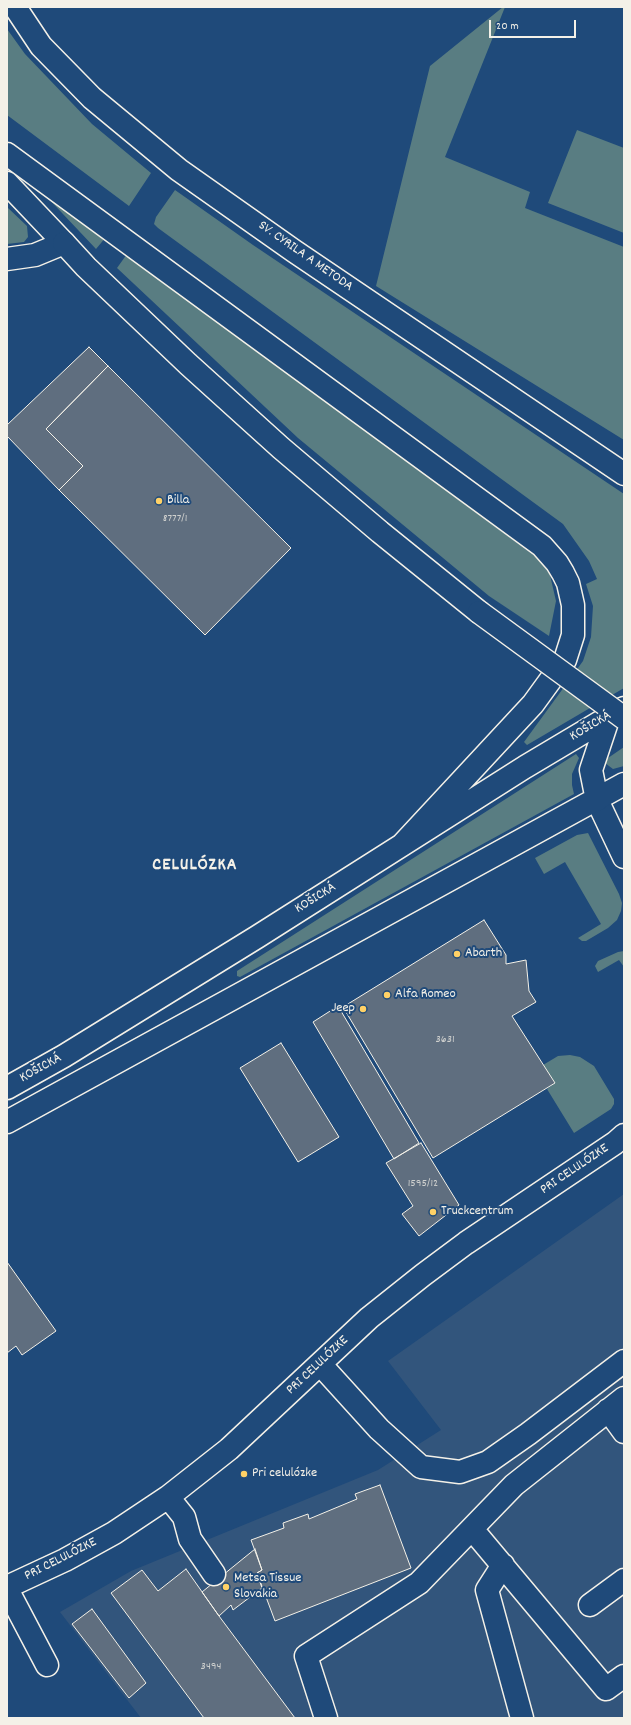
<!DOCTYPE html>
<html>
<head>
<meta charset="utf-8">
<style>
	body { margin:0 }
	#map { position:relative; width:631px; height:1725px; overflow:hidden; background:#1f4a7a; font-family:Dekko,sans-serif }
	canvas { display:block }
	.frame { position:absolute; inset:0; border:8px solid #f4f1e8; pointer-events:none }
	.scale { position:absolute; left:489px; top:20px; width:87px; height:18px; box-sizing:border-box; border:2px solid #f4f1e8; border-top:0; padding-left:5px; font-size:12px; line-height:14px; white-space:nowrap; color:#f4f1e8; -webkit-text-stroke:3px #1f4a7a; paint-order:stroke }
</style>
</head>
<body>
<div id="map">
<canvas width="631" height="1725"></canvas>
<div class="frame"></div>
<div class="scale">20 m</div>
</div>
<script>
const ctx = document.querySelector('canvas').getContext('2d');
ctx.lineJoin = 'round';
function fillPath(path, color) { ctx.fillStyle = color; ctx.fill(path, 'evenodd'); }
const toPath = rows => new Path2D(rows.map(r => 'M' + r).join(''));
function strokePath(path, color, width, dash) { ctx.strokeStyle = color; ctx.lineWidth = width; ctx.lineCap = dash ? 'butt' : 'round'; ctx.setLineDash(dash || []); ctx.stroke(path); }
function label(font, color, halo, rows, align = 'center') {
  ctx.font = font + ' Dekko,sans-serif'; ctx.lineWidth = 4; ctx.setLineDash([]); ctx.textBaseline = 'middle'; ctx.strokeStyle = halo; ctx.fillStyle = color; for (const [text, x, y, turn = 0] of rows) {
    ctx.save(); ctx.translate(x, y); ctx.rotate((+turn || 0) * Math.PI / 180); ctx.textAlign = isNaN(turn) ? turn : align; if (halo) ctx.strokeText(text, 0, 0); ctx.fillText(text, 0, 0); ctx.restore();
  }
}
const built = toPath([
	[624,1194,624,1718,141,1718,60,1612,131,1571,378,1470,441,1430,388,1361]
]);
const green = toPath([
	[503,7,505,7,445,157,530,192,525,208,624,247,624,440,376,286,430,66],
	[7,29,25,54,92,124,151,173,129,206,7,115],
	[577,130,624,148,624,233,548,203],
	[175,190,253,245,624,494,624,688,527,745,524,742,583,661,591,637,593,606,586,584,597,579,589,561,563,524,158,228,154,224,156,217],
	[46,196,106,237,96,249],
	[7,207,27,226,28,237,24,242,7,244],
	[127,254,540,560,550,575,556,601,549,636,489,596,298,438,117,268],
	[624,747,624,766,613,769,605,763,608,758],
	[576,754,579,758,572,774,572,785,574,794,240,977,237,976,237,971],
	[588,833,619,894,622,903,621,911,617,920,608,928,586,941,582,941,578,938,601,924,565,862,544,874,535,858,577,835],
	[624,951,624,967,619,960,598,972,595,966,598,961,618,952],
	[570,1055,580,1057,594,1066,614,1099,614,1104,611,1109,574,1133,547,1089,555,1083,543,1065,558,1056]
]);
const building = toPath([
	[89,347,108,366,46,429,83,466,59,490,7,436,7,425,89,347],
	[108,366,291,548,205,635,59,490,83,466,46,429,108,366],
	[484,920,506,955,506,964,526,960,529,991,536,1002,512,1016,555,1083,433,1158,343,1007,484,920],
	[338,1006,419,1143,394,1159,313,1022,338,1006],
	[281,1043,339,1137,298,1162,240,1068,281,1043],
	[421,1143,459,1205,419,1236,402,1214,413,1206,386,1163,421,1143],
	[7,1262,56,1331,22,1355,16,1346,7,1353,7,1262],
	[380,1485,411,1568,275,1621,257,1573,262,1570,251,1540,284,1528,283,1523,308,1514,309,1519,357,1499,355,1494,380,1485],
	[255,1549,262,1570,257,1573,262,1588,233,1610,231,1605,219,1616,202,1592,255,1549],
	[186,1569,219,1616,295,1718,204,1718,111,1593,142,1570,158,1591,186,1569],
	[92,1609,146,1683,129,1698,72,1624,92,1609]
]);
const minor = toPath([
	[15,7,41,46,92,98,179,170,294,251,624,474],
	[7,183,64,243,35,255,7,259],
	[597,800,624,857],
	[320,1364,379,1429,421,1467,460,1472,488,1462,528,1434,624,1361],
	[608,1410,624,1432],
	[168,1497,184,1517,190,1539,214,1574],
	[472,1529,606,1689,624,1676],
	[503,1565,487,1590,522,1718],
	[7,1587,65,1560,114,1533,168,1497,229,1449,369,1318,423,1275,466,1243,615,1143,624,1135],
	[7,1589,47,1665],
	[590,1605,624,1580],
	[326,1718,306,1656,419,1583,514,1485,624,1398]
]);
const major = toPath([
	[7,154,542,546,557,563,563,573,568,583,573,605,573,635,565,660,533,704,402,845],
	[64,243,86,267,188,364,281,448,380,532,479,612],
	[597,800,591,770,609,716],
	[7,1088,64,1056,257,937,525,767,624,708],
	[7,1122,624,784]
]);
const majorBridge = toPath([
	[479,612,624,718]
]);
const markers = [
	[159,501,4,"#ffd166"],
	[457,954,4,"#ffd166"],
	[387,995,4,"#ffd166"],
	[363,1009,4,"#ffd166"],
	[433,1212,4,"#ffd166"],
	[244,1474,4,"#ffd166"],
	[226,1587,4,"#ffd166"]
];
const numberNames = [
	["8777/1",175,519],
	["3631",445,1040],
	["1595/12",423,1184],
	["3494",211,1667]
];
const streetNames = [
	["SV. CYRILA A METODA",305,257,35],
	["KOŠICKÁ",591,727,-31],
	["KOŠICKÁ",316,899,-32],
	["KOŠICKÁ",41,1069,-29],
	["PRI CELULÓZKE",575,1170,-34],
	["PRI CELULÓZKE",318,1366,-43],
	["PRI CELULÓZKE",61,1560,-27]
];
const poiNames = [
	["Billa",167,501],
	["Abarth",465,954],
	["Alfa Romeo",395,995],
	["Jeep",355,1009,"right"],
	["Truckcentrum",441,1212],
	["Pri celulózke",252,1474],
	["Metsa Tissue",234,1579],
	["Slovakia",234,1595]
];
const districtNames = [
	["CELULÓZKA",195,867]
];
fillPath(built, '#32557c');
fillPath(green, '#597d82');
fillPath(building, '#5f6e7f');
strokePath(building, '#f4f1e8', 1);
strokePath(minor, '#f4f1e8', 25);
strokePath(major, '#f4f1e8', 25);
strokePath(minor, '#1f4a7a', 22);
strokePath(major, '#1f4a7a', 22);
strokePath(majorBridge, '#f4f1e8', 25, []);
strokePath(majorBridge, '#1f4a7a', 22);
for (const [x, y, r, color] of markers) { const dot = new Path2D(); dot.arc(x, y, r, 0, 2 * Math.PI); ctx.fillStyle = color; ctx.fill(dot); strokePath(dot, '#1f4a7a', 1.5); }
label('12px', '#cfd0ce', null, numberNames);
label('14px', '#f4f1e8', '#1f4a7a', streetNames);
label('14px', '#f4f1e8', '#1f4a7a', poiNames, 'left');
ctx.letterSpacing = '1px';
label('bold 18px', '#f4f1e8', '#1f4a7a', districtNames);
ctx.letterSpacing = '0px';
</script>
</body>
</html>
